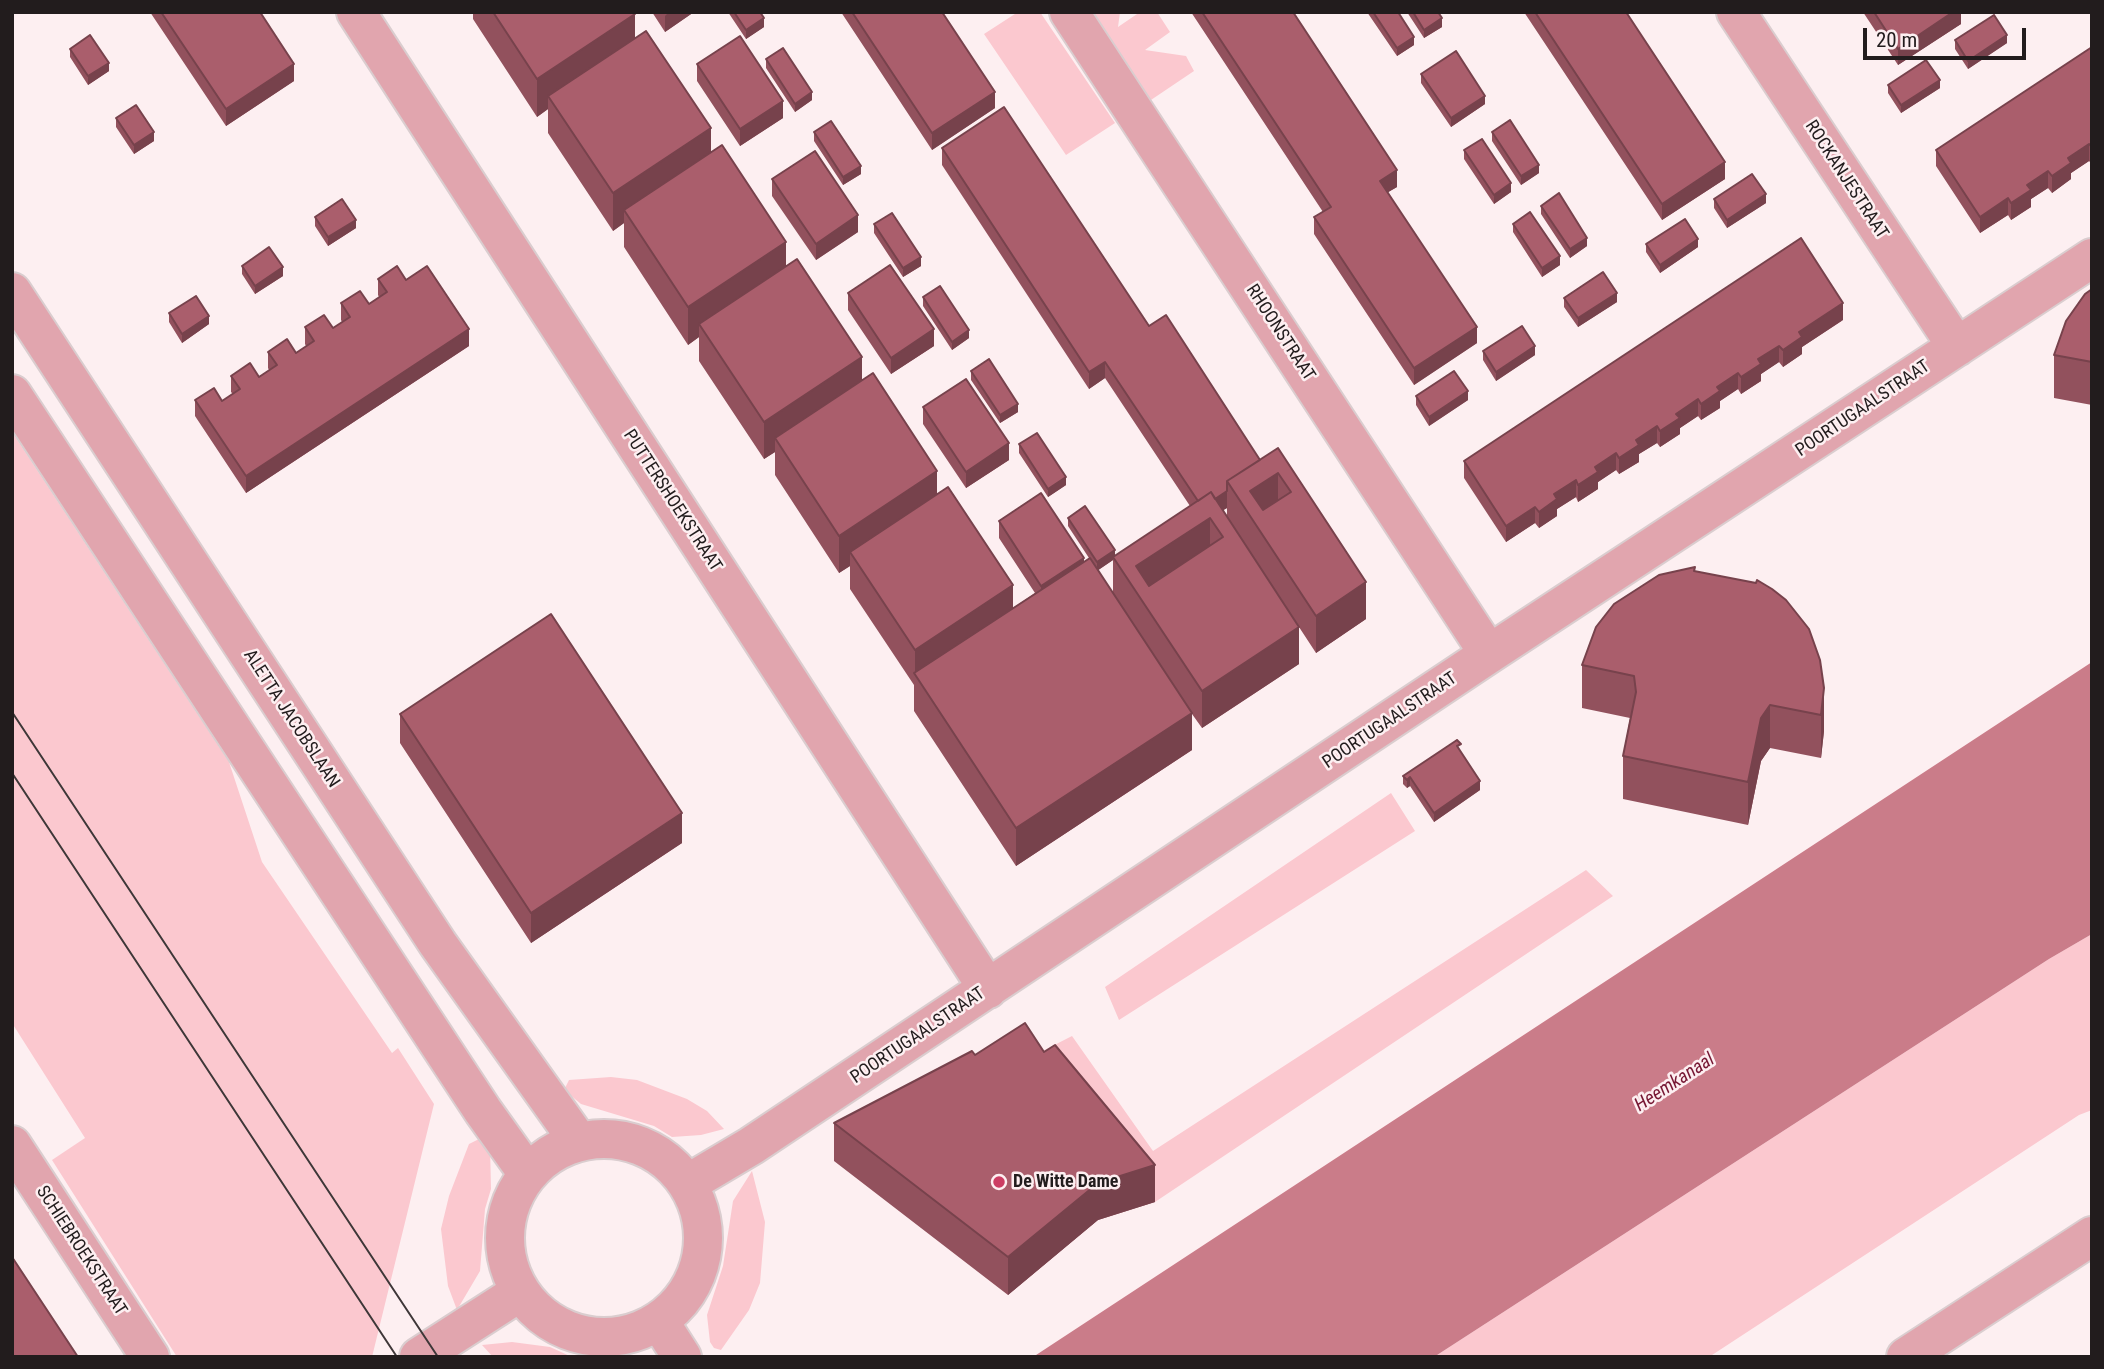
<!DOCTYPE html>
<html>
<head>
<meta charset="utf-8">
<style>
	body { margin:0 }
	#map { position:relative; width:2104px; height:1369px; overflow:hidden; background:#fdeff1; font-family:"Roboto Condensed",sans-serif }
	canvas { display:block }
	.frame { position:absolute; inset:0; border:14px solid #221c1d; pointer-events:none }
	.scale { position:absolute; left:1863px; top:28px; width:163px; height:32px; box-sizing:border-box; border:4px solid #221c1d; border-top:0; padding-left:9px; font-size:21px; line-height:24px; white-space:nowrap; color:#221c1d; -webkit-text-stroke:5px #fdeff1; paint-order:stroke }
</style>
</head>
<body>
<div id="map">
<canvas width="2104" height="1369"></canvas>
<div class="frame"></div>
<div class="scale">20 m</div>
</div>
<script>
const ctx = document.querySelector('canvas').getContext('2d');
ctx.lineJoin = 'round';
function fillPath(path, color) { ctx.fillStyle = color; ctx.fill(path, 'evenodd'); }
const toPath = rows => new Path2D(rows.map(r => 'M' + r).join(''));
function strokePath(path, color, width, dash) { ctx.strokeStyle = color; ctx.lineWidth = width; ctx.lineCap = dash ? 'butt' : 'round'; ctx.setLineDash(dash || []); ctx.stroke(path); }
function label(font, color, halo, rows, align = 'center') {
  ctx.font = font + ' "Roboto Condensed",sans-serif'; ctx.lineWidth = 5; ctx.setLineDash([]); ctx.textBaseline = 'middle'; ctx.strokeStyle = halo; ctx.fillStyle = color; for (const [text, x, y, turn = 0] of rows) {
    ctx.save(); ctx.translate(x, y); ctx.rotate((+turn || 0) * Math.PI / 180); ctx.textAlign = isNaN(turn) ? turn : align; if (halo) ctx.strokeText(text, 0, 0); ctx.fillText(text, 0, 0); ctx.restore();
  }
}
const green = toPath([
	[1018,12,1040,12,1115,123,1066,155,984,34],
	[1086,12,1120,12,1118,27,1140,12,1157,12,1170,32,1145,50,1186,56,1194,71,1145,104],
	[12,432,229,762,262,862,392,1053,398,1048,434,1104,372,1357,177,1357,52,1160,85,1138,12,1023],
	[1391,793,1415,831,1119,1020,1105,987],
	[1586,870,1613,896,1155,1202,1056,1082,1025,1060,1072,1036,1153,1151],
	[2092,934,2092,1110,2079,1115,1709,1357,1434,1357,2049,959],
	[611,1077,637,1080,687,1099,707,1111,724,1129,701,1135,672,1137,654,1126,581,1104,564,1090,569,1080],
	[479,1139,486,1139,490,1145,491,1189,485,1209,480,1271,457,1310,448,1286,441,1229,449,1196,469,1144],
	[752,1171,765,1222,760,1283,749,1310,721,1350,714,1348,710,1342,707,1315,723,1266,733,1201],
	[512,1342,550,1347,572,1357,493,1357,482,1345]
]);
const water = toPath([
	[2092,662,2092,934,2049,959,1434,1357,1033,1357]
]);
const minor = toPath([
	[356,12,988,989],
	[1069,12,1489,654],
	[1736,12,1957,347],
	[12,292,438,944,579,1142],
	[12,394,483,1111,528,1174],
	'505 1238a99 99 0 1 1 198 0a99 99 0 1 1-198 0Z',
	[12,1145,150,1357],
	[687,1184,751,1146,1489,654,2092,258],
	[659,1321,682,1357],
	[419,1357,520,1292],
	[1906,1357,2092,1236]
]);
const tram = toPath([
	[12,712,438,1357],
	[12,773,397,1357]
]);
const wall = toPath([
	[150,12,260,12,294,81,226,126],
	[473,12,634,12,635,38,1013,608,1035,593,999,538,999,521,1084,562,1089,558,1068,526,1068,518,1115,556,1190,506,1105,378,1089,389,942,165,942,148,1149,326,1260,460,1278,448,1366,619,1316,653,1299,627,1299,664,1202,728,1192,714,1192,750,1016,866,914,711,914,685,850,589,850,566,839,573,775,475,775,452,764,459,699,361,699,337,688,345,624,247,624,223,613,231,548,133,548,109,537,117,473,19],
	[1227,508,1227,517,1223,510],
	[1113,560,1113,593,1098,570],
	[652,12,694,12,665,32],
	[728,12,760,12,764,27,746,39],
	[841,12,942,12,995,108,932,150],
	[1191,12,1293,12,1397,187,1388,192,1477,343,1414,385,1314,234,1314,217,1323,212],
	[1367,12,1398,12,1414,45,1397,56],
	[1407,12,1438,12,1442,27,1424,38],
	[1524,12,1626,12,1725,179,1662,220],
	[1863,12,1961,12,1961,24,1898,65],
	[1955,40,2007,43,1968,69,1955,49],
	[2092,47,2092,164,2089,161,2071,173,2071,179,2052,193,2048,188,2031,199,2031,207,2011,220,2008,215,1980,233,1936,166,1936,150],
	[70,49,109,71,88,85,70,57],
	[766,59,812,100,795,112,766,68],
	[697,64,783,118,740,146,697,81],
	[1421,74,1485,104,1451,127,1421,83],
	[1888,85,1940,88,1901,113,1888,93],
	[116,118,154,141,134,154,116,127],
	[814,132,861,174,843,185,814,141],
	[1492,132,1539,173,1521,185,1492,141],
	[1464,150,1511,192,1494,204,1464,159],
	[772,179,858,232,816,260,772,196],
	[1714,199,1766,203,1727,228,1714,208],
	[1541,206,1587,246,1570,258,1541,214],
	[315,217,356,228,328,246,315,226],
	[874,224,921,266,903,277,874,233],
	[1513,224,1560,265,1542,277,1513,232],
	[1646,244,1698,247,1660,273,1646,252],
	[242,266,283,276,255,294,242,274],
	[378,279,406,280,469,346,246,493,195,416,195,400,222,401,233,394,231,392,231,376,259,377,269,370,268,368,268,352,296,353,306,346,305,344,305,327,333,328,342,322,341,320,341,303,369,304,379,297,378,295],
	[2092,289,2092,405,2054,398,2054,355],
	[848,293,934,346,891,374,848,310],
	[923,297,969,338,952,350,923,306],
	[1564,298,1617,302,1578,327,1564,307],
	[169,313,209,324,182,343,169,322],
	[1843,320,1802,347,1802,354,1783,367,1779,362,1761,374,1761,381,1741,394,1738,389,1720,401,1720,408,1701,420,1698,416,1680,428,1680,434,1660,447,1657,443,1639,454,1639,462,1619,474,1616,470,1598,482,1598,489,1578,502,1576,497,1557,509,1557,516,1539,528,1535,523,1506,542,1464,478,1464,461],
	[1483,351,1535,355,1496,381,1483,360],
	[971,371,1018,412,1000,423,971,380],
	[1416,396,1468,400,1429,426,1416,405],
	[923,407,1009,460,966,488,923,424],
	[1019,444,1066,485,1048,497,1019,453],
	[1695,571,1809,629,1824,731,1821,758,1770,748,1761,761,1748,825,1623,799,1623,756,1630,718,1582,708,1582,665],
	[400,714,682,843,531,943,400,743],
	[1461,752,1480,790,1434,822,1410,786,1407,788,1403,784,1403,776],
	[1044,1052,1155,1202,1098,1220,1008,1295,834,1161,834,1123,975,1055]
]);
const shadedWall = toPath([
	[669,12,694,12,665,32,665,16],
	[1953,12,1961,12,1961,24,1898,65,1898,49],
	[635,14,635,52,548,96,548,109,537,117,537,79],
	[764,18,764,27,746,39,746,30],
	[1442,18,1442,27,1424,38,1424,30],
	[2007,35,2007,43,1968,69,1968,61],
	[1414,37,1414,45,1397,56,1397,48],
	[109,63,109,71,88,85,88,76],
	[294,64,294,81,226,126,226,109],
	[1940,80,1940,88,1901,113,1901,105],
	[812,92,812,100,795,112,795,104],
	[995,92,995,108,932,150,932,133],
	[1485,96,1485,104,1451,127,1451,118],
	[783,101,783,118,740,146,740,129],
	[711,128,711,166,624,210,624,223,613,231,613,193],
	[154,132,154,141,134,154,134,145],
	[2089,144,2089,161,2071,173,2071,179,2052,193,2052,176,2068,158],
	[1725,162,1725,179,1662,220,1662,204],
	[1539,165,1539,173,1521,185,1521,176],
	[861,166,861,174,843,185,843,177],
	[1397,170,1397,187,1380,197,1380,181],
	[2048,171,2048,188,2031,199,2031,207,2011,220,2011,203,2027,185],
	[1511,183,1511,192,1494,204,1494,195],
	[1766,194,1766,203,1727,228,1727,220],
	[2008,198,2008,215,1980,233,1980,217],
	[858,215,858,232,816,260,816,244],
	[356,220,356,228,328,246,328,237],
	[1587,238,1587,246,1570,258,1570,249],
	[1698,239,1698,247,1660,273,1660,265],
	[786,242,786,280,699,324,699,337,688,345,688,307],
	[1560,256,1560,265,1542,277,1542,268],
	[921,257,921,266,903,277,903,268],
	[283,267,283,276,255,294,255,286],
	[1617,293,1617,302,1578,327,1578,318],
	[1843,303,1843,320,1802,347,1802,354,1783,367,1783,350,1799,332],
	[209,316,209,324,182,343,182,334],
	[1477,327,1477,343,1414,385,1414,368],
	[469,329,469,346,246,493,246,476],
	[934,329,934,346,891,374,891,358],
	[969,330,969,338,952,350,952,342],
	[1535,346,1535,355,1496,381,1496,372],
	[1779,346,1779,362,1761,374,1761,381,1741,394,1741,377,1758,359],
	[862,357,862,394,775,438,775,452,764,459,764,422],
	[1105,362,1105,378,1089,389,1089,372],
	[1738,373,1738,389,1720,401,1720,408,1701,420,1701,404,1717,387],
	[1468,391,1468,400,1429,426,1429,417],
	[1698,399,1698,416,1680,428,1680,434,1660,447,1660,431,1676,414],
	[1018,404,1018,412,1000,423,1000,415],
	[1657,426,1657,443,1639,454,1639,462,1619,474,1619,458,1636,440],
	[1009,443,1009,460,966,488,966,472],
	[1616,453,1616,470,1598,482,1598,489,1578,502,1578,485,1595,467],
	[937,471,937,508,850,552,850,566,839,573,839,536],
	[1278,473,1278,510,1256,525,1231,488],
	[1066,477,1066,485,1048,497,1048,489],
	[1576,480,1576,497,1557,509,1557,516,1539,528,1539,512,1554,494],
	[1227,491,1227,508,1210,518,1210,555,1136,592,1136,566,1202,507],
	[1535,507,1535,523,1506,542,1506,526],
	[1115,550,1115,559,1113,557,1113,560,1097,571,1097,562],
	[1084,558,1084,575,1041,602,1041,586],
	[1366,582,1366,619,1316,653,1316,616],
	[1013,585,1013,622,915,675,915,650],
	[1299,627,1299,664,1202,728,1202,691],
	[1824,688,1824,731,1821,758,1821,715],
	[1770,705,1770,748,1761,761,1748,825,1748,782,1761,718],
	[1192,713,1192,750,1016,866,1016,828],
	[1410,777,1410,786,1407,788,1407,780],
	[1480,781,1480,790,1434,822,1434,813],
	[682,813,682,843,531,943,531,913],
	[1155,1165,1155,1202,1098,1220,1008,1295,1008,1257,1098,1183]
]);
const building = toPath([
	[161,12,260,12,294,64,226,109,161,12],
	[493,12,634,12,635,14,537,79,493,12],
	[734,12,760,12,764,18,746,30,734,12],
	[852,12,942,12,995,92,932,133,852,12],
	[1202,12,1293,12,1397,170,1380,181,1477,327,1414,368,1314,217,1331,207,1202,12],
	[1373,12,1398,12,1414,37,1397,48,1373,12],
	[1413,12,1438,12,1442,18,1424,30,1413,12],
	[1535,12,1626,12,1725,162,1662,204,1535,12],
	[1874,12,1953,12,1898,49,1874,12],
	[1994,15,2007,35,1968,61,1955,40,1994,15],
	[646,31,711,128,613,193,548,96,646,31],
	[90,35,109,63,88,76,70,49,90,35],
	[740,36,783,101,740,129,697,64,740,36],
	[2092,47,2092,147,2089,144,2068,158,2071,163,2052,176,2048,171,2027,185,2031,190,2011,203,2008,198,1980,217,1936,150,2092,47],
	[783,48,812,92,795,104,766,59,783,48],
	[1456,51,1485,96,1451,118,1421,74,1456,51],
	[1926,60,1940,80,1901,105,1888,85,1926,60],
	[136,105,154,132,134,145,116,118,136,105],
	[1004,107,1149,326,1166,315,1260,460,1227,481,1227,491,1215,499,1211,492,1198,501,1105,362,1089,372,942,148,1004,107],
	[1510,120,1539,165,1521,176,1492,132,1510,120],
	[831,121,861,166,843,177,814,132,831,121],
	[1482,139,1511,183,1494,195,1464,150,1482,139],
	[722,145,786,242,688,307,624,210,722,145],
	[815,151,858,215,816,244,772,179,815,151],
	[1752,174,1766,194,1727,220,1714,199,1752,174],
	[1559,193,1587,238,1570,249,1541,206,1559,193],
	[342,199,356,220,328,237,315,217,342,199],
	[1530,212,1560,256,1542,268,1513,224,1530,212],
	[892,213,921,257,903,268,874,224,892,213],
	[1685,219,1698,239,1660,265,1646,244,1685,219],
	[1801,238,1843,303,1799,332,1802,337,1783,350,1779,346,1758,359,1761,364,1741,377,1738,373,1717,387,1720,391,1701,404,1698,399,1676,414,1680,418,1660,431,1657,426,1636,440,1639,445,1619,458,1616,453,1595,467,1598,472,1578,485,1576,480,1554,494,1557,499,1539,512,1535,507,1506,526,1464,461,1801,238],
	[269,247,283,267,255,286,242,266,269,247],
	[797,259,862,357,764,422,699,324,797,259],
	[890,265,934,329,891,358,848,293,890,265],
	[397,266,406,280,427,266,469,329,246,476,195,400,214,388,222,401,240,389,231,376,250,363,259,377,277,365,268,352,287,339,296,353,314,341,305,327,324,315,333,328,350,317,341,303,360,291,369,304,387,292,378,279,397,266],
	[1603,272,1617,293,1578,318,1564,298,1603,272],
	[940,286,969,330,952,342,923,297,940,286],
	[2092,289,2092,362,2054,355,2066,321,2085,294,2092,289],
	[196,296,209,316,182,334,169,313,196,296],
	[1522,326,1535,346,1496,372,1483,351,1522,326],
	[989,359,1018,404,1000,415,971,371,989,359],
	[1454,371,1468,391,1429,417,1416,396,1454,371],
	[873,373,937,471,839,536,775,438,873,373],
	[966,379,1009,443,966,472,923,407,966,379],
	[1037,433,1066,477,1048,489,1019,444,1037,433],
	[1278,448,1366,582,1316,616,1227,481,1278,448],
	[1278,473,1291,492,1263,510,1250,491,1278,473],
	[948,487,1013,585,915,650,850,552,948,487],
	[1211,492,1299,627,1202,691,1113,557,1211,492],
	[1210,518,1223,537,1149,586,1136,566,1210,518],
	[1041,493,1084,558,1041,586,999,521,1041,493],
	[1085,506,1115,550,1097,562,1068,518,1085,506],
	[1090,558,1192,713,1016,828,914,673,1090,558],
	[1695,567,1694,571,1756,583,1757,580,1772,589,1786,600,1809,629,1820,660,1824,688,1821,715,1770,705,1761,718,1748,782,1623,756,1636,692,1634,676,1582,665,1596,627,1614,604,1659,575,1695,567],
	[551,614,682,813,531,913,400,714,551,614],
	[1457,740,1461,744,1457,746,1480,781,1434,813,1410,777,1407,780,1403,776,1457,740],
	[1025,1023,1044,1052,1055,1045,1155,1165,1098,1183,1008,1257,834,1123,972,1051,975,1055,1025,1023],
	[12,1257,78,1357,12,1357,12,1257]
]);
const markers = [
	[999,1182,7,"#cc3d63"]
];
const streetNames = [
	["ROCKANJESTRAAT",1846,180,57],
	["RHOONSTRAAT",1280,333,57],
	["POORTUGAALSTRAAT",1863,409,-34],
	["PUTTERSHOEKSTRAAT",672,501,57],
	["ALETTA JACOBSLAAN",291,719,57],
	["POORTUGAALSTRAAT",1390,721,-34],
	["POORTUGAALSTRAAT",918,1036,-34],
	["SCHIEBROEKSTRAAT",81,1251,57]
];
const poiNames = [
	["De Witte Dame",1013,1182]
];
const waterNames = [
	["Heemkanaal",1675,1083,-33]
];
fillPath(green, '#fbc8cf');
fillPath(water, '#ca7c89');
strokePath(minor, '#dacdcf', 42);
strokePath(minor, '#e1a5ae', 38);
strokePath(tram, '#3e3738', 2);
fillPath(wall, '#92515d');
fillPath(shadedWall, '#77424c');
fillPath(building, '#aa5e6c');
strokePath(building, '#77424c', 2);
for (const [x, y, r, color] of markers) { const dot = new Path2D(); dot.arc(x, y, r, 0, 2 * Math.PI); ctx.fillStyle = color; ctx.fill(dot); strokePath(dot, '#fdeff1', 2.5); }
label('18px', '#221c1d', '#fdeff1', streetNames);
label('bold 18px', '#221c1d', '#fdeff1', poiNames, 'left');
label('italic 19px', '#761733', '#fdeff1', waterNames);
</script>
</body>
</html>
